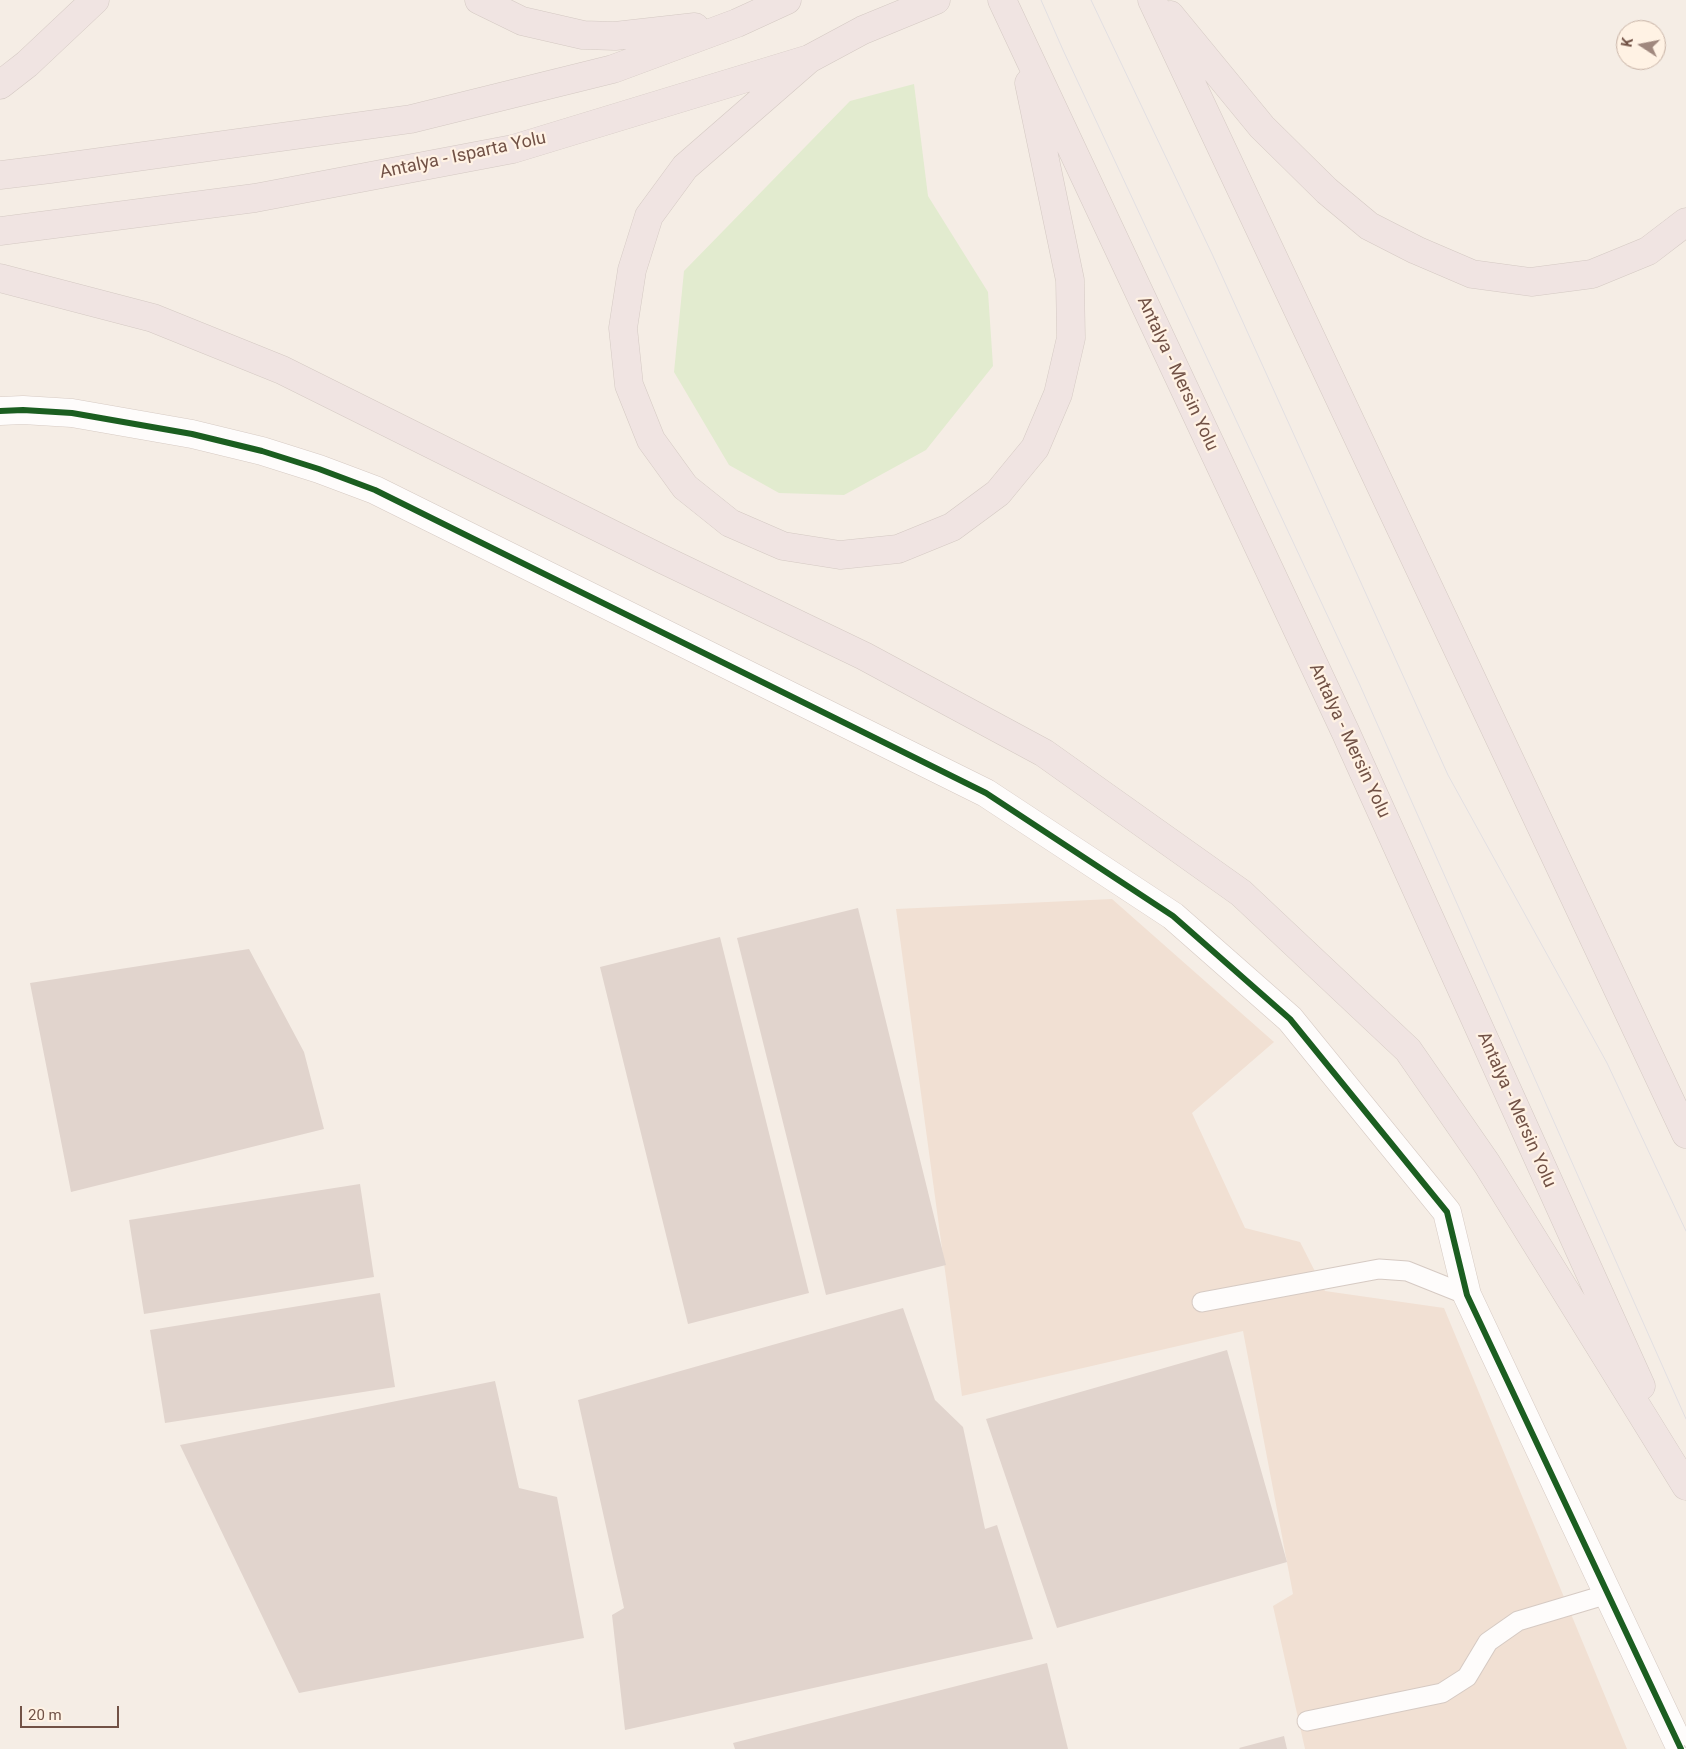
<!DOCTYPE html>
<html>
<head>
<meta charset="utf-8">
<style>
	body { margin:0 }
	#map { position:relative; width:1686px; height:1749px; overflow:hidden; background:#f5ede5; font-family:Roboto,sans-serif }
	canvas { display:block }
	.north { position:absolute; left:1616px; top:20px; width:50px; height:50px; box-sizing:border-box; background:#fff2e4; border:1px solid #c7b2a5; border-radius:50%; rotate:281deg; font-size:14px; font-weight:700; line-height:20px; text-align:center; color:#725246 }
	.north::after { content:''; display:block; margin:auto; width:18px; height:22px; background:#a0887e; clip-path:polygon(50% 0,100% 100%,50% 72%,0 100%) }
	.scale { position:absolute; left:20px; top:1706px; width:99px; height:22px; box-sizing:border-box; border:2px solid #725246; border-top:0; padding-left:6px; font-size:15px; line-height:18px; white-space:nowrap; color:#725246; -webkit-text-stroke:4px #fff2e4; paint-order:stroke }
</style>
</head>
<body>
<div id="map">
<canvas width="1686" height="1749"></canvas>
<div class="north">K</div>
<div class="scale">20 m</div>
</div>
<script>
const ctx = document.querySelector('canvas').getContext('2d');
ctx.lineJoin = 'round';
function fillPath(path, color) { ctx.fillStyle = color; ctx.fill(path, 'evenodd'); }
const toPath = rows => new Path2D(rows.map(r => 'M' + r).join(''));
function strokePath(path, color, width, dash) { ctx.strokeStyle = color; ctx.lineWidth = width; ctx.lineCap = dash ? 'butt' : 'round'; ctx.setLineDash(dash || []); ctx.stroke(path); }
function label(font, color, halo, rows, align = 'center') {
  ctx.font = font + ' Roboto,sans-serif'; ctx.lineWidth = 4.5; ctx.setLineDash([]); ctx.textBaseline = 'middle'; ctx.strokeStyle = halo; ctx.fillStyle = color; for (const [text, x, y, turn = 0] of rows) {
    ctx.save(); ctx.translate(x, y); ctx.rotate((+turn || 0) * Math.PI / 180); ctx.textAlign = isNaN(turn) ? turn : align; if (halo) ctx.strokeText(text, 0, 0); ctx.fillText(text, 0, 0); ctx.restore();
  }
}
const residential = toPath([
	[1112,899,1274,1042,1192,1113,1245,1228,1300,1242,1325,1291,1444,1308,1627,1749,1305,1749,1273,1606,1293,1594,1243,1331,962,1396,896,909]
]);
const green = toPath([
	[914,84,928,196,988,292,993,366,926,450,844,495,779,493,729,465,674,372,684,271,850,101]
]);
const building = toPath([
	[858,908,946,1265,826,1295,737,938],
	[720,937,809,1293,688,1324,600,967],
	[249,949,304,1052,324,1129,71,1192,30,983],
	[360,1184,374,1277,144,1314,129,1220],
	[380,1293,395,1387,165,1423,150,1330],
	[903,1308,935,1400,963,1427,985,1529,997,1525,1033,1639,625,1730,612,1615,624,1608,578,1400],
	[1227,1350,1287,1562,1057,1628,986,1419],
	[495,1381,519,1488,557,1497,584,1638,299,1693,180,1445],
	[1047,1663,1068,1749,735,1749,733,1743],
	[1284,1736,1287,1749,1240,1749,1239,1748]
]);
const lane = toPath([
	[1202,1302,1379,1269,1407,1271,1467,1295],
	[1307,1721,1442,1693,1467,1677,1488,1642,1518,1621,1608,1594]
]);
const street = toPath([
	[0,411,23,410,72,413,192,434,262,451,319,469,375,490,986,793,1173,916,1290,1019,1447,1212,1467,1295,1681,1749]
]);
const highway = toPath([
	[479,0,522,21,583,35,615,36,695,27],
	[1002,0,1345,731,1641,1386],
	[1152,0,1686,1134],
	[1170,15,1262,127,1327,191,1369,226,1416,250,1472,274,1531,282,1592,274,1648,251,1686,222],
	[809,59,685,167,649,216,632,270,623,328,629,385,651,440,685,487,730,523,783,546,840,555,898,549,952,527,998,493,1035,448,1058,394,1071,338,1070,280,1029,83],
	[0,85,27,64,95,0],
	[0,175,50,169,411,119,613,69,737,23,787,0],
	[0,231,255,198,513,149,809,59,863,30,936,0],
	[0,278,153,318,282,370,664,560,864,656,1044,753,1241,893,1408,1050,1487,1164,1686,1486]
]);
const tram = toPath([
	[1041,0,1063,50,1359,683,1686,1419],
	[1091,0,1213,256,1448,775,1607,1063,1686,1231]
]);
const pathBridge = toPath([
	[1680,1749,1686,1746]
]);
const cycleway = toPath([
	[0,411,23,410,72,413,192,434,262,451,319,469,375,490,986,793,1173,916,1290,1019,1447,1212,1467,1295,1681,1749]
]);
const streetNames = [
	["Antalya - Isparta Yolu",463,156,-12],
	["Antalya - Mersin Yolu",1177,374,65],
	["Antalya - Mersin Yolu",1349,741,65],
	["Antalya - Mersin Yolu",1516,1110,66]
];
fillPath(residential, '#f1e0d3');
fillPath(green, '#e2ebcf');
fillPath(building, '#e1d4cd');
strokePath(lane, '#d6cac3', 21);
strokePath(street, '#d6cac3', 29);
strokePath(highway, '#d4c9c3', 29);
strokePath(lane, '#fefcfb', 19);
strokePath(street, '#fefcfb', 28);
strokePath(highway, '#f0e4e2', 28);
strokePath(tram, '#e2dfe2', 1);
strokePath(pathBridge, '#d6ccc8', 3, [1, 4]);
strokePath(cycleway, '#1b5e20', 6);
label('18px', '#725246', '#fff2e4', streetNames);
</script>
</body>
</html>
